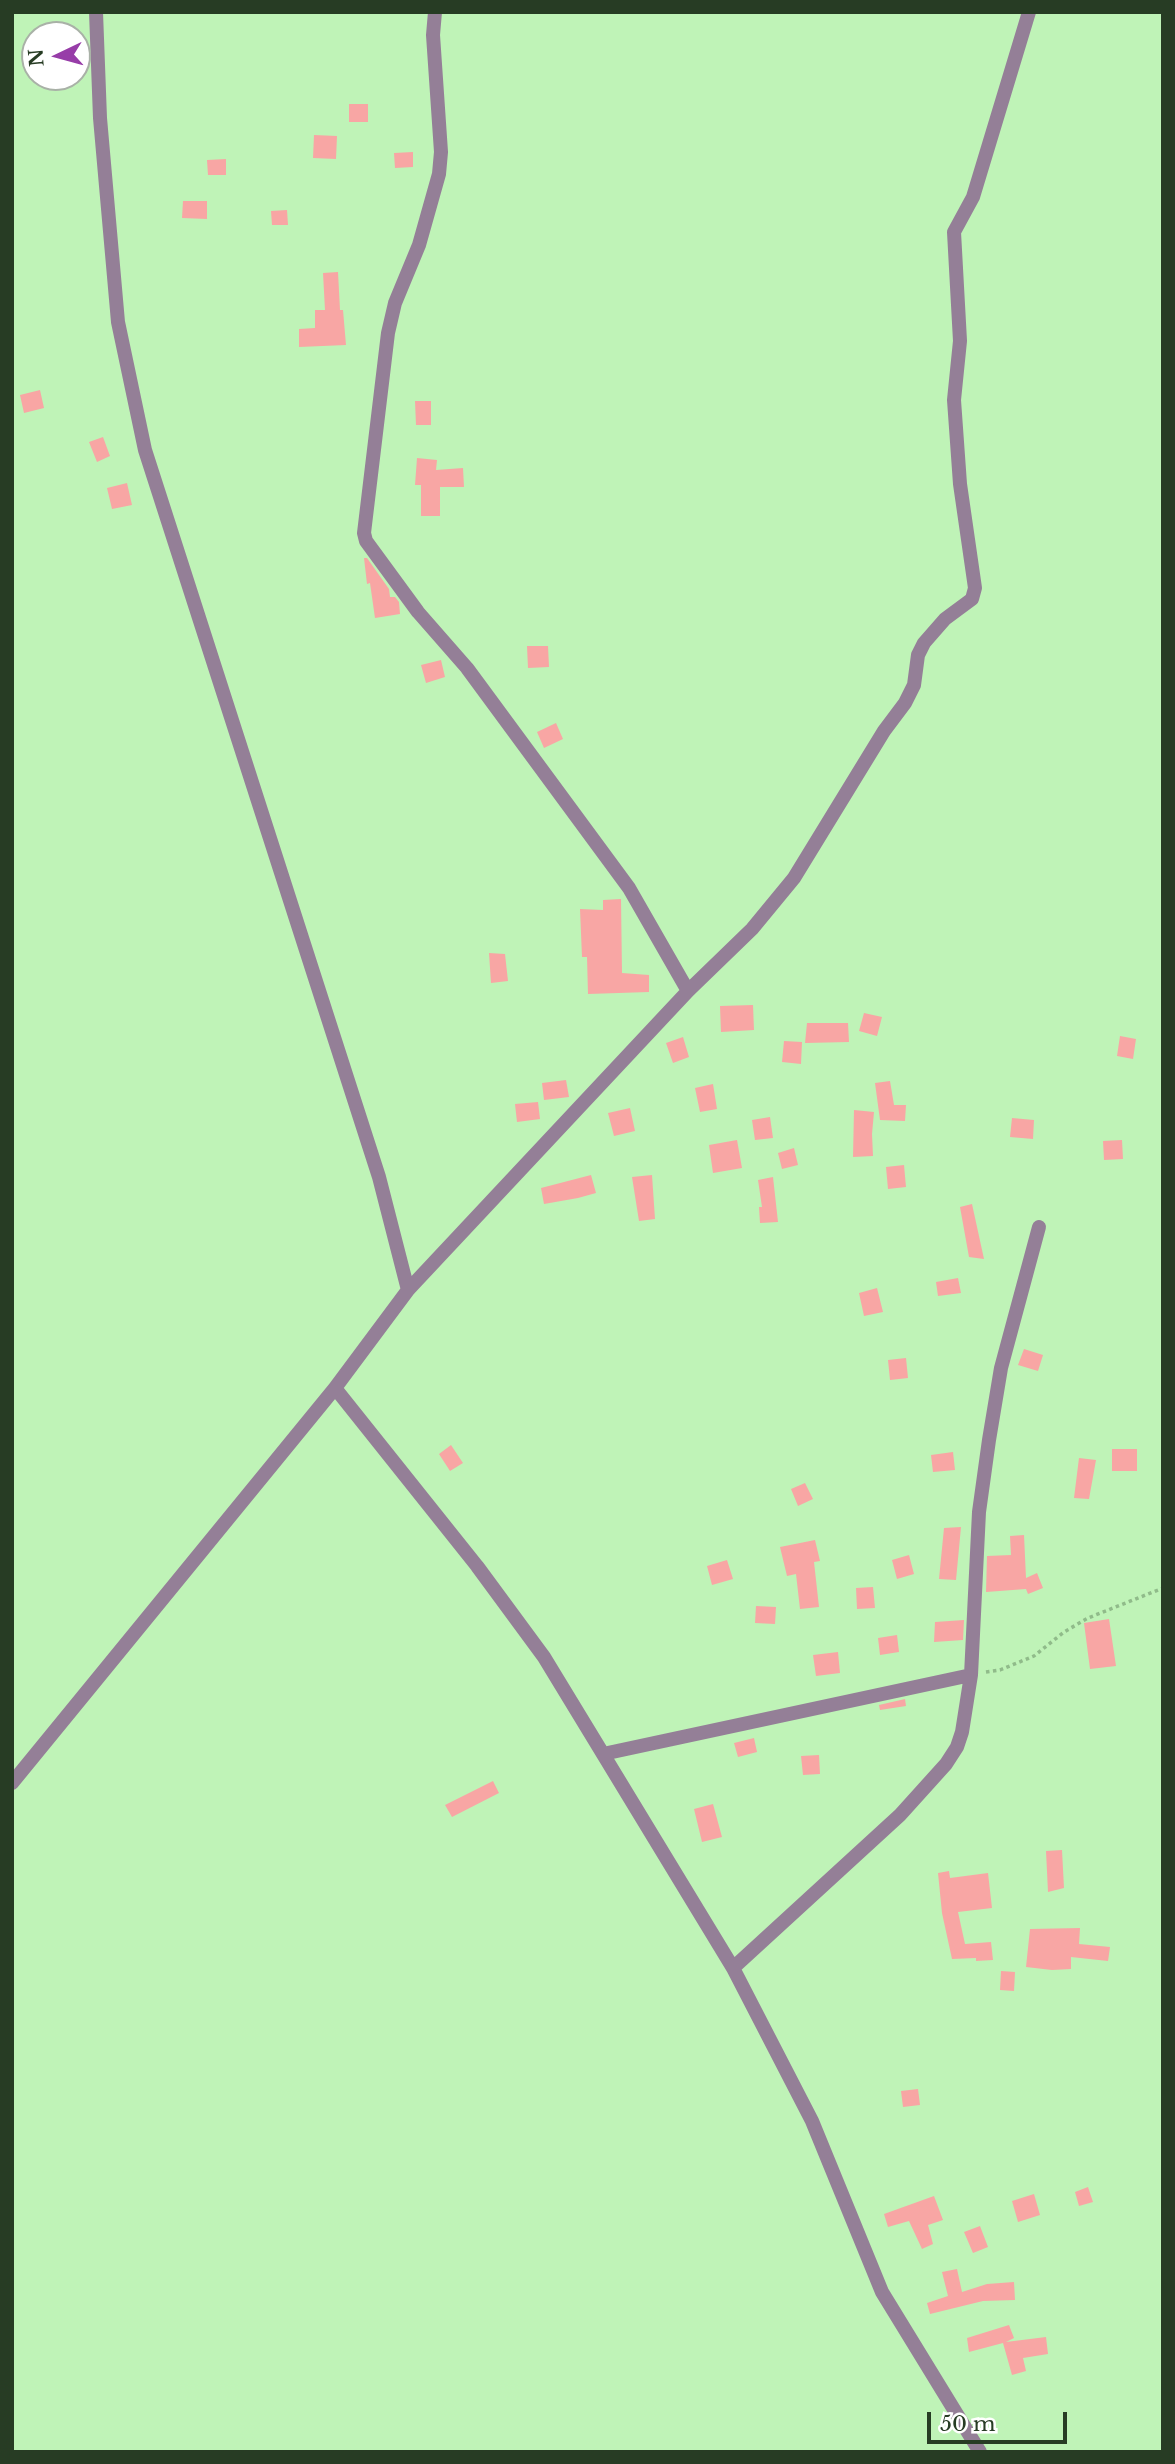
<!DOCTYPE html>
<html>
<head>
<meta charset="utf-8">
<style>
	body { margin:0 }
	#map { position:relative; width:1175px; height:2464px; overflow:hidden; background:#bff3b7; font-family:"Libre Baskerville",serif }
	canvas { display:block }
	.frame { position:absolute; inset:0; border:14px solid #273c24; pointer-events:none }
	.north { position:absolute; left:21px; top:21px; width:70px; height:70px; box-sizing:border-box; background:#fff; border:2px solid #a9b1a7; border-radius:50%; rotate:265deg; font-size:19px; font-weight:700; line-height:28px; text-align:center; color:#273c24 }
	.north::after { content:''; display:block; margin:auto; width:24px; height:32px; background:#973da8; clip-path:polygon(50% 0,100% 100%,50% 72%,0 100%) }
	.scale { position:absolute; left:927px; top:2412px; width:140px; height:32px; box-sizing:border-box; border:4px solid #273c24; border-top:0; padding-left:9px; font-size:21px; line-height:24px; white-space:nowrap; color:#273c24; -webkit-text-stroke:5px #fff; paint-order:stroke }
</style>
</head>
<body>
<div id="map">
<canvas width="1175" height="2464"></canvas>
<div class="frame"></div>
<div class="north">N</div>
<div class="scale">50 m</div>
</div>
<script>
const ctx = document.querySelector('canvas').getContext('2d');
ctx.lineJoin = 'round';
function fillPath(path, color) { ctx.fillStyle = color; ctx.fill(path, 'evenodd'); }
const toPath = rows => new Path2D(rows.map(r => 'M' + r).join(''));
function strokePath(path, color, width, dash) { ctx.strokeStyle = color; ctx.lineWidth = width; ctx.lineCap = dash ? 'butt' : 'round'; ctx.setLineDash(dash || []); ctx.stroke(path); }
const building = toPath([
	[349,104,368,104,368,122,349,122],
	[314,135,337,136,336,159,313,158],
	[413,152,413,167,395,168,394,153],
	[226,159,226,175,208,175,207,160],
	[183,201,207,201,207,219,182,218],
	[287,210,288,225,272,225,271,211],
	[338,272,340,310,343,310,346,345,299,347,299,329,315,328,315,310,325,310,323,273],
	[40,390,44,408,24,413,20,395],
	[415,401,431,401,431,425,416,425],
	[103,437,110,456,97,462,89,442],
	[417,458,437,460,436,470,463,468,464,487,440,487,440,516,421,516,421,485,415,485],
	[127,483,132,505,112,509,107,488],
	[364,558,367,558,389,589,390,597,395,597,399,602,400,614,375,618,370,583,367,584],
	[527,646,548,646,549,667,528,668],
	[441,660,445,677,426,683,421,665],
	[556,723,563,739,544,748,537,732],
	[621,899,622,973,649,975,649,992,588,994,587,957,582,957,580,909,603,910,603,900],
	[489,953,505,954,508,981,491,983],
	[753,1005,754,1030,721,1032,720,1006],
	[864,1013,882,1017,877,1036,859,1031],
	[807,1023,848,1023,849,1042,805,1043],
	[1120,1036,1136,1039,1133,1059,1117,1056],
	[683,1037,689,1057,673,1063,666,1043],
	[784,1041,802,1042,801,1064,782,1062],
	[566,1080,569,1097,544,1100,542,1083],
	[890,1081,894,1105,906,1105,905,1121,880,1120,875,1083],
	[713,1084,717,1109,700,1112,695,1088],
	[538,1102,540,1119,517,1122,515,1104],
	[630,1108,635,1131,614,1136,608,1113],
	[854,1110,874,1112,872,1134,873,1156,853,1157],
	[770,1117,773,1138,755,1140,752,1120],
	[1012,1118,1034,1120,1033,1139,1010,1137],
	[737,1140,742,1168,713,1173,709,1145],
	[1122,1140,1123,1159,1104,1160,1103,1141],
	[794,1148,798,1165,782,1169,778,1153],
	[904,1165,906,1187,888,1189,886,1167],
	[591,1175,596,1193,578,1198,544,1204,541,1188],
	[652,1175,655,1219,639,1221,632,1177],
	[773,1177,778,1222,760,1223,759,1207,762,1207,758,1180],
	[972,1204,984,1259,969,1257,960,1207],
	[958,1278,961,1293,938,1296,936,1282],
	[877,1288,883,1312,864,1316,859,1293],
	[1024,1349,1043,1355,1038,1371,1018,1365],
	[906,1358,908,1378,890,1380,888,1360],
	[451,1445,463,1463,450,1471,439,1454],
	[1112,1449,1137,1449,1137,1471,1112,1471],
	[953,1452,955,1470,933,1472,931,1455],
	[1079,1458,1096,1460,1089,1499,1074,1498],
	[805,1483,813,1499,798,1506,791,1489],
	[961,1527,956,1580,939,1579,944,1528],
	[1024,1535,1026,1578,1037,1573,1043,1588,1028,1594,1026,1589,986,1592,987,1556,1011,1555,1010,1536],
	[815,1540,820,1561,814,1562,819,1607,800,1609,796,1574,787,1576,780,1547],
	[909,1555,914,1574,897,1579,892,1560],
	[727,1560,733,1579,712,1585,707,1566],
	[873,1587,875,1608,857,1609,856,1588],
	[756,1606,776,1607,775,1624,755,1623],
	[1109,1619,1116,1666,1090,1669,1084,1623],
	[964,1620,963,1640,934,1642,935,1622],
	[897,1635,899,1652,880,1655,878,1638],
	[838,1652,840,1673,816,1676,813,1655],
	[905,1699,906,1706,880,1710,879,1705],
	[754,1738,757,1752,738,1757,734,1743],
	[819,1755,820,1774,803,1775,801,1756],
	[493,1781,499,1793,452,1817,445,1805],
	[713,1804,722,1837,702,1842,694,1809],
	[1062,1850,1064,1888,1048,1892,1046,1851],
	[949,1871,950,1878,988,1873,992,1908,958,1912,965,1944,991,1942,993,1960,976,1961,976,1958,952,1959,942,1913,938,1873],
	[1080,1928,1079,1944,1110,1947,1108,1961,1071,1957,1071,1969,1052,1970,1026,1967,1030,1929],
	[1001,1971,1015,1972,1014,1991,1000,1990],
	[918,2089,920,2105,903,2107,901,2091],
	[1088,2187,1093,2202,1079,2206,1075,2192],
	[1034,2194,1040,2215,1018,2222,1012,2201],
	[934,2196,943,2220,928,2225,933,2244,922,2249,909,2221,888,2227,884,2214],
	[980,2226,988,2247,973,2253,964,2232],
	[957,2269,962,2292,987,2284,1014,2282,1015,2300,983,2301,930,2314,927,2303,948,2296,942,2272],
	[1009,2325,1014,2338,1006,2342,1046,2337,1048,2354,1023,2358,1026,2371,1012,2375,1003,2343,969,2352,967,2338]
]);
const path = toPath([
	[986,1672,1000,1670,1034,1656,1064,1632,1088,1618,1163,1588]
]);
const minor = toPath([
	[96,12,100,118,118,322,145,450,379,1177,408,1290],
	[435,12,433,35,441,152,439,174,419,245,395,303,388,333,364,533,366,541,418,612,467,668,629,888,688,991,752,929,794,878,884,731,905,703,914,685,918,655,924,643,945,619,972,599,975,588,960,484,954,400,960,341,954,232,973,197,1029,12],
	[335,1388,477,1566,544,1657,603,1754,733,1968,812,2121,882,2292,980,2452],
	[603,1754,971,1675],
	[12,1783,335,1388,408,1290,688,991],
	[733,1968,900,1815,946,1764,957,1747,962,1732,971,1675,979,1512,989,1440,1001,1368,1039,1227]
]);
fillPath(building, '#f8a6a4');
strokePath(path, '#90bb8a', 3.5, [3.5, 3.5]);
strokePath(minor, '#947f97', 14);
</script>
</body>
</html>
